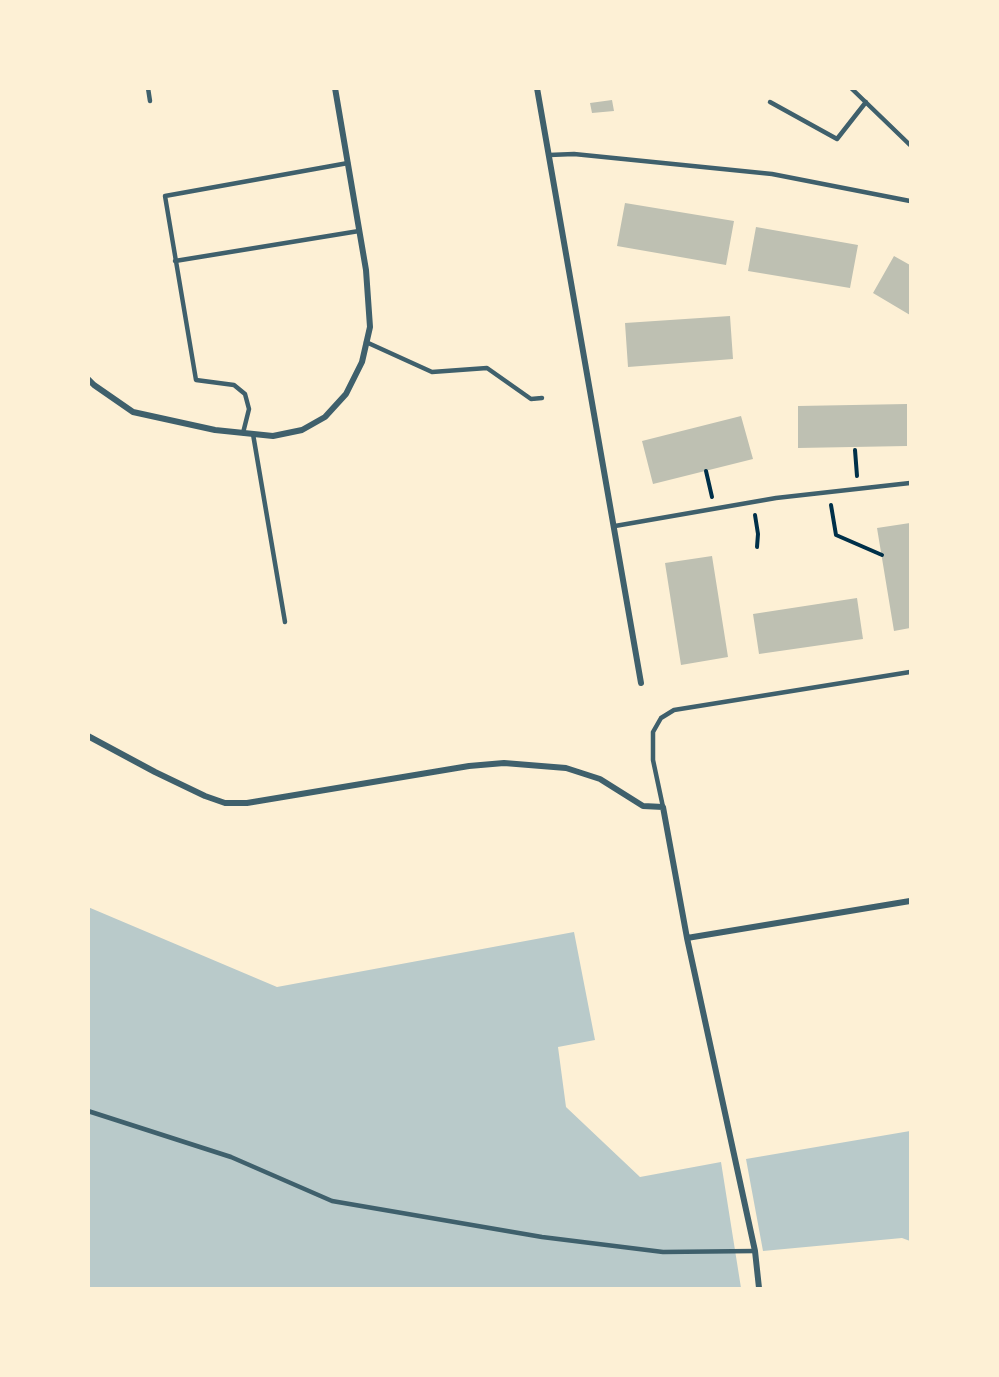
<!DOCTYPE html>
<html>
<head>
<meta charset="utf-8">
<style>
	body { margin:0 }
	#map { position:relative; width:999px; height:1377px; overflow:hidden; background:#fdf0d5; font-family:Rubik,sans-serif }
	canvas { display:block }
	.frame { position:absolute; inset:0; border:90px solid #fdf0d5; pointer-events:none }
</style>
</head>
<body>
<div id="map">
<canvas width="999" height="1377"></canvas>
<div class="frame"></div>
</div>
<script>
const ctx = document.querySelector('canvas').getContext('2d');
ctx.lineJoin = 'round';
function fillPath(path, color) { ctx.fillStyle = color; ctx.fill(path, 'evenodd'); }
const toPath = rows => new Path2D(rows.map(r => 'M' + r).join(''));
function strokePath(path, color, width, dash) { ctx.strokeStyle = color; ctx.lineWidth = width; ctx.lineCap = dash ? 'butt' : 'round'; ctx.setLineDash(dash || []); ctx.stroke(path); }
const green = toPath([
	[88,907,277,987,574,932,595,1040,558,1047,566,1107,640,1177,721,1162,741,1288,89,1288],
	[910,1131,910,1241,902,1238,763,1251,746,1159]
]);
const building = toPath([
	[612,100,614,111,592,113,590,103],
	[625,203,734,221,726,265,617,246],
	[756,227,858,245,850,288,748,271],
	[894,256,910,265,910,315,873,293],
	[730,316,733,359,628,367,625,323],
	[907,404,907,446,798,448,798,406],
	[741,416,753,459,653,484,642,441],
	[910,523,910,628,894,631,877,528],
	[712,556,728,657,681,665,665,563],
	[857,598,863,639,759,654,753,614]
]);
const path = toPath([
	[855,450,857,476],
	[706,471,712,497],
	[831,505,836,535,882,555],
	[755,515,758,534,757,547]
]);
const service = toPath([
	[148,88,150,101],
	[851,88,910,145],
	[770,102,837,139,866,102],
	[549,155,574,154,772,174,910,201],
	[175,261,359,231],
	[366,342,432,372,487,368,531,399,542,398],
	[243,433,249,409,245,394,234,385,196,380,165,196,348,163],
	[253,434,285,622],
	[615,526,776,498,910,483],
	[663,807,653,760,653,732,661,718,674,710,910,672],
	[88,1111,231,1157,332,1201,542,1237,663,1252,755,1251]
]);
const minor = toPath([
	[537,88,641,683],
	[88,379,94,385,133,412,215,430,273,436,302,430,325,417,346,394,362,362,370,327,366,270,335,88],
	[88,736,155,772,205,796,225,803,247,803,469,766,504,763,566,768,600,779,643,806,663,807,687,938,755,1251,759,1288],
	[687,938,910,901]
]);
fillPath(green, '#b9caca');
fillPath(building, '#bec0b2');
strokePath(path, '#003049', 4);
strokePath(service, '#3f606c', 4.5);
strokePath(minor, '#3f606c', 6);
</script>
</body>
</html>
